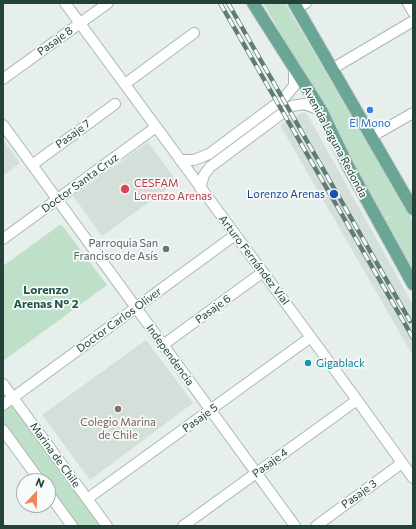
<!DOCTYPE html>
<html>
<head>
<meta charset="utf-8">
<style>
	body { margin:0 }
	#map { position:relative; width:416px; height:529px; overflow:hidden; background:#e6efeb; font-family:Commissioner,sans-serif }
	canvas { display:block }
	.frame { position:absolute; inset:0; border:4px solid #24423a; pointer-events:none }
	.north { position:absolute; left:16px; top:473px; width:40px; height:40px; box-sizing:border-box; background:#f7fbf9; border:1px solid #a3b1ad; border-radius:50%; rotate:22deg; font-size:11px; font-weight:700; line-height:16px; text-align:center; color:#24423a }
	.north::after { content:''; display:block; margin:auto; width:14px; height:18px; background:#f4845f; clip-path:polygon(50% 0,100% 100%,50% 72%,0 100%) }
</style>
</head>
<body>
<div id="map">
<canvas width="416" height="529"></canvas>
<div class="frame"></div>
<div class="north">N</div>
</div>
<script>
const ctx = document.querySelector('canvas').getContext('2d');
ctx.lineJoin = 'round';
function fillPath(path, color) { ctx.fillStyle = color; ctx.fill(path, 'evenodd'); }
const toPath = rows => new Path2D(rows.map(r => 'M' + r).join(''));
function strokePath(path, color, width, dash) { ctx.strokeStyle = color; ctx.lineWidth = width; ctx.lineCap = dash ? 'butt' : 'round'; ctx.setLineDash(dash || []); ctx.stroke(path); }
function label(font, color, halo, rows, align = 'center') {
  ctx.font = font + ' Commissioner,sans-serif'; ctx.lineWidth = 3.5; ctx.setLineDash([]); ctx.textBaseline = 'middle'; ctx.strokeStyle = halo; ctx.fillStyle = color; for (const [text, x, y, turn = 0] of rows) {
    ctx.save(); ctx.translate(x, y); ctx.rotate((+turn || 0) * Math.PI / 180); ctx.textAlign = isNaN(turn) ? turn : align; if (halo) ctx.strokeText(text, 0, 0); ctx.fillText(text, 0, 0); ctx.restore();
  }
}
const built = toPath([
	[303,112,307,114,413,305,413,356,280,125],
	[3,140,20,163,3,176],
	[148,142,177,182,102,236,73,196],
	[146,340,193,403,90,480,42,415]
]);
const green = toPath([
	[263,3,285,3,413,221,413,270,384,221,395,213,383,220,356,170,342,137],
	[61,224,107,285,3,361,3,266],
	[12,404,101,526,76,526,48,488,48,481,43,481,3,427,3,410]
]);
const minor = toPath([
	[65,3,357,400,413,478],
	[408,3,413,12],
	[297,8,306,3],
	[332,69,413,21],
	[3,79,108,3],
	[125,84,194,33],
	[3,125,295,526],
	[371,137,413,113],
	[180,160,194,160,209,154,283,99,294,86,294,67],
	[32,165,115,104],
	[200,188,204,175,210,167,292,106,304,104,321,110],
	[3,239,156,127],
	[163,345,263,272],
	[3,384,107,526],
	[3,405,235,235],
	[3,430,40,481],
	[48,493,72,526],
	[87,499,311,337],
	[183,526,357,400],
	[316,526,402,463]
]);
const major = toPath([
	[253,3,321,110,348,166,413,284],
	[294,3,413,209]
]);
const rail = toPath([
	[220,3,413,338],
	[228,3,410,321]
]);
const markers = [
	[370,110,4,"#3f7fe0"],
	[125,189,5,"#e0444e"],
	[334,194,5,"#1a4fb4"],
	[166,249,4,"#6b7280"],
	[308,363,4,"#0f9aa8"],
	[118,409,4,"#8d6e63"]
];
const streetNames = [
	["Pasaje 8",55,41,-36],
	["Pasaje 7",73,134,-36],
	["Avenida Laguna Redonda",335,142,62],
	["Doctor Santa Cruz",80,183,-36],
	["Arturo Fernández Vial",254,260,53],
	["Pasaje 6",213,309,-36],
	["Doctor Carlos Oliver",119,320,-36],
	["Independencia",170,355,54],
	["Pasaje 5",200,418,-36],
	["Marina de Chile",55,455,54],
	["Pasaje 4",270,463,-36],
	["Pasaje 3",359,494,-36]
];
const shopNames = [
	["El Mono",370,123]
];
const healthNames = [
	["CESFAM",134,183],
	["Lorenzo Arenas",134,196]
];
const transitNames = [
	["Lorenzo Arenas",325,194]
];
const worshipNames = [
	["Parroquia San",158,243],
	["Francisco de Asís",158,256]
];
const cultureNames = [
	["Gigablack",316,363]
];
const educationNames = [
	["Colegio Marina",118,422],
	["de Chile",118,435]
];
const neighbourhoodNames = [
	["Lorenzo",46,290],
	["Arenas N° 2",46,304]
];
fillPath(built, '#d4dfda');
fillPath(green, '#bfe0c8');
strokePath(minor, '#a8b8b2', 12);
strokePath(major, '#c2cac8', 14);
strokePath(minor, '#fff', 10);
strokePath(major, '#6aa596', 12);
strokePath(rail, '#5f7d75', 4.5);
strokePath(rail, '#f7fbf9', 3, [9]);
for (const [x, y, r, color] of markers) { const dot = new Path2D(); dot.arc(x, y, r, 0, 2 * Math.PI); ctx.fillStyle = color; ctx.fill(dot); strokePath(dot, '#f7fbf9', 1.5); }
label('11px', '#24423a', '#f7fbf9', streetNames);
label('11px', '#366cbe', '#f7fbf9', shopNames);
label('11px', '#be3a42', '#f7fbf9', healthNames, 'left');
label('11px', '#164399', '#f7fbf9', transitNames, 'right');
label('11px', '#5b616d', '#f7fbf9', worshipNames, 'right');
label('11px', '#0d838f', '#f7fbf9', cultureNames, 'left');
label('11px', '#785e54', '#f7fbf9', educationNames);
label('bold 12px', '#1f5548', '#f7fbf9', neighbourhoodNames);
</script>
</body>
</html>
